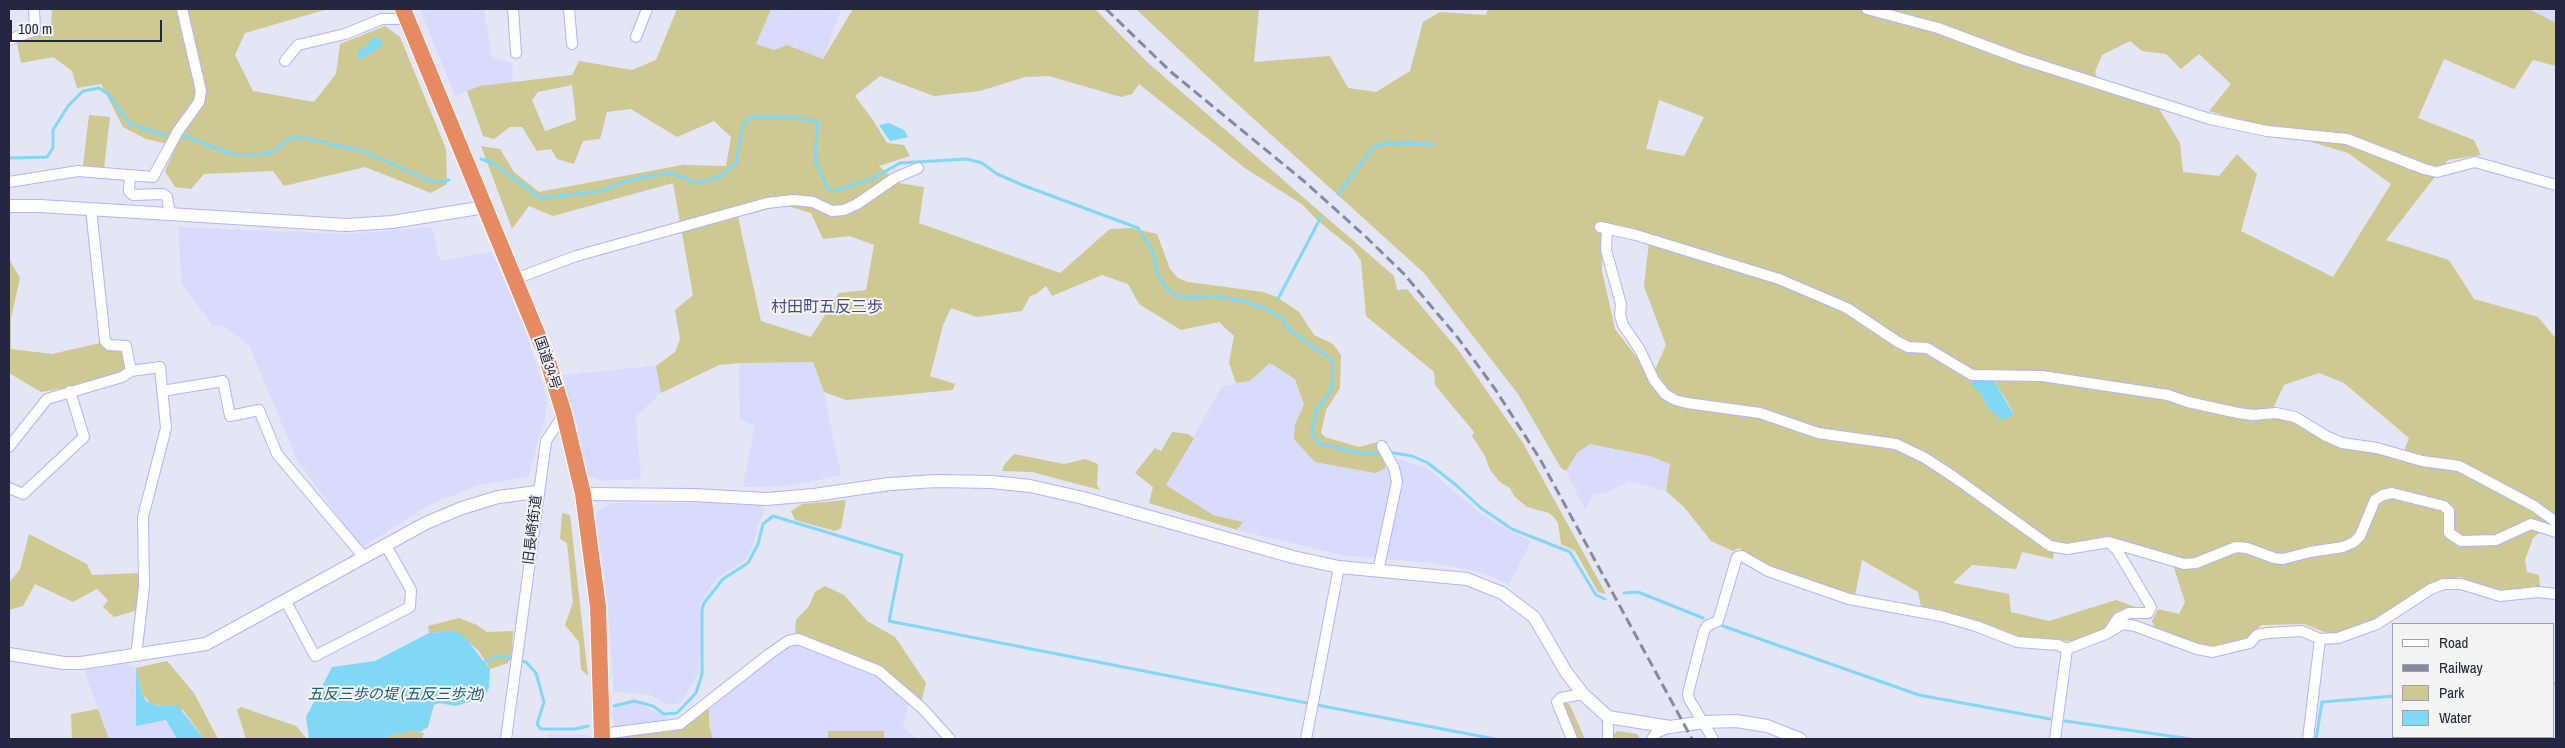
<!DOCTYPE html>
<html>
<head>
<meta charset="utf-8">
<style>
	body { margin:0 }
	#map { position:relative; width:2565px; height:748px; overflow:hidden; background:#e4e5f5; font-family:"Archivo Narrow",sans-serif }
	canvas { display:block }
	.frame { position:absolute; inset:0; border:10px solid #252642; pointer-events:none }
	.legend { position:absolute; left:2392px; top:623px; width:162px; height:115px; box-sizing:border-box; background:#f4f4f4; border:1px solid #a1a2ad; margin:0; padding:6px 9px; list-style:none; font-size:15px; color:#252642 }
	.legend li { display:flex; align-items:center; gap:10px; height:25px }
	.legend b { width:25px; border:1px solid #a1a2ad }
	.scale { position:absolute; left:10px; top:20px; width:152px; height:22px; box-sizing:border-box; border:2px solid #252642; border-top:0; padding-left:6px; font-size:15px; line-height:18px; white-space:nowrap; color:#252642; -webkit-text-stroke:4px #f4f4f4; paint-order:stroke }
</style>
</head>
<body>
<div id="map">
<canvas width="2565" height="748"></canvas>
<div class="frame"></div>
<ul class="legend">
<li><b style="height:6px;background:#fff"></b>Road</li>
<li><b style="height:6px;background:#88899e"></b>Railway</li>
<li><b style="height:14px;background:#cec892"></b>Park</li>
<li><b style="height:14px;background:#81d8f6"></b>Water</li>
</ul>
<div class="scale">100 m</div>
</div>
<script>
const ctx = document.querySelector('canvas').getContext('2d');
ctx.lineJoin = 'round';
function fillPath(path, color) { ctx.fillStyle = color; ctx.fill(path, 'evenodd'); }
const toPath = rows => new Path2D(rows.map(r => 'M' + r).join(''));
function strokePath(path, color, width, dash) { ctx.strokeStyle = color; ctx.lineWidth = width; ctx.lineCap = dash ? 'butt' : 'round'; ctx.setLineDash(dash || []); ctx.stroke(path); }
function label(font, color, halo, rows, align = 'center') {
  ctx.font = font + ' "Archivo Narrow","Noto Sans JP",sans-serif'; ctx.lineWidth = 4; ctx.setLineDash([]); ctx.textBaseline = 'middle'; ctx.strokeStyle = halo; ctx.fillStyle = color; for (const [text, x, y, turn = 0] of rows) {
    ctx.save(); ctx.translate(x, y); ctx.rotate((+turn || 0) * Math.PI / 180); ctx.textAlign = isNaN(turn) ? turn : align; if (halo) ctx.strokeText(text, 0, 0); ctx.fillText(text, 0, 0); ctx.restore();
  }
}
const built = toPath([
	[420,9,484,9,492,57,512,63,513,83,480,86,455,96],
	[771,9,841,9,823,59,787,45,774,50,755,44],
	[2529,9,2556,9,2556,23],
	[178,227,348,234,432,227,440,261,492,252,523,324,547,397,545,418,528,477,478,485,429,505,361,548,297,460,249,345,222,325,213,326,182,284],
	[813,362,824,392,841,475,789,486,743,487,755,426,740,420,739,363],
	[1270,363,1295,379,1304,405,1295,424,1386,468,1398,459,1427,468,1482,515,1531,542,1509,584,1480,572,1434,563,1346,556,1237,530,1243,522,1213,515,1166,485,1222,386,1250,381],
	[656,366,661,393,636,416,641,479,601,481,587,474,577,424,560,375],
	[1590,444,1650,456,1670,464,1666,491,1629,481,1607,493,1594,494,1585,510,1566,471,1577,453],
	[610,503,759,503,765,510,758,524,753,546,745,560,717,578,700,603,699,673,680,703,667,705,651,695,614,692,606,587,596,518,598,511],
	[789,645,803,645,873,671,909,701,903,727,918,739,614,739,682,727],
	[126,664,136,668,136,726,166,720,177,739,109,739,84,670],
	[633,702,665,716,668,723,614,728,612,709],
	[548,734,590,735,591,739,547,739]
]);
const green = toPath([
	[52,9,177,9,189,60,187,9,328,9,245,33,235,55,253,91,314,102,336,74,340,44,385,26,400,37,446,149,447,184,431,193,365,167,284,186,273,171,204,174,191,189,175,187,165,171,176,146,146,139,123,127,101,84,77,88,72,71,53,57,21,63,17,43,51,31],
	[677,9,771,9,756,44,774,50,787,45,823,59,853,9,1095,9,1147,62,1394,276,1397,290,1407,289,1459,351,1523,443,1606,594,1598,592,1575,551,1561,544,1558,523,1554,517,1549,513,1527,507,1514,496,1510,488,1500,482,1490,470,1485,456,1472,436,1474,432,1435,385,1434,372,1366,316,1361,261,1353,249,1317,220,1303,205,1245,168,1139,84,1132,94,1121,97,1049,76,1025,77,980,91,934,96,880,76,855,96,873,120,887,143,904,145,910,156,879,166,898,183,924,187,919,223,1060,273,1110,229,1131,228,1157,234,1170,269,1178,278,1188,282,1263,292,1277,297,1299,312,1314,335,1333,344,1341,355,1340,388,1326,410,1321,433,1325,437,1359,447,1378,442,1386,468,1375,473,1315,462,1294,439,1295,424,1304,405,1295,379,1270,363,1250,381,1236,383,1229,363,1234,336,1219,322,1181,330,1139,304,1128,284,1102,275,1052,296,1046,286,1036,294,1030,296,1022,311,977,317,951,308,943,325,930,376,955,384,953,390,846,400,824,392,813,362,739,363,719,365,661,393,656,366,675,352,680,339,675,310,693,295,673,183,553,216,529,206,512,229,481,146,500,149,514,172,539,192,682,165,726,166,731,137,714,121,677,137,631,109,607,112,600,139,583,141,574,164,557,159,551,149,537,151,522,127,510,127,494,139,483,136,467,91,480,86,572,75,579,61,632,70,656,60],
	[572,85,576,120,545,131,532,100,538,92],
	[784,205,811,213,823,239,850,236,874,245,866,290,839,293,811,337,761,321,738,217],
	[1136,9,1259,9,1254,62,1330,56,1348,88,1376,92,1410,71,1423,22,1440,12,1486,15,1488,9,2529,9,2556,23,2556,66,2533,60,2514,89,2444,59,2418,118,2474,140,2481,155,2448,160,2386,240,2449,260,2474,299,2538,317,2556,339,2556,529,2549,525,2533,538,2525,560,2527,572,2539,575,2540,587,2499,591,2476,586,2461,577,2441,580,2376,621,2348,632,2330,634,2304,624,2261,625,2247,639,2220,647,2201,645,2156,631,2152,621,2158,609,2179,614,2185,602,2171,559,2106,536,2054,549,2053,559,2022,552,2016,569,1972,565,1953,583,2009,594,2011,612,2049,621,2116,600,2138,608,2133,621,2120,621,2077,642,2060,640,2025,640,1983,622,1921,606,1918,592,1862,560,1855,595,1770,568,1739,548,1733,551,1711,541,1684,507,1666,491,1670,464,1650,456,1590,444,1577,453,1566,471,1561,468,1518,394,1424,273,1223,91],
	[2130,41,2142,51,2166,54,2181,69,2199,54,2231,84,2209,111,2348,153,2391,184,2333,277,2241,231,2257,174,2237,154,2219,176,2183,172,2180,143,2158,107,2100,86,2095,72,2102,55],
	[1659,100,1704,117,1684,156,1646,149],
	[1602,232,1649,242,1644,286,1666,345,1655,370,1642,364,1615,329,1602,271],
	[2319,373,2344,383,2409,438,2401,459,2343,446,2318,437,2300,425,2280,418,2274,406,2284,385],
	[1994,381,2008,403,2014,415,1987,407,1982,395],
	[89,115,110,117,104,168,83,166],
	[9,259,20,278,11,318,11,349,52,354,100,343,123,353,126,370,70,387,41,392,9,373],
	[1172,432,1188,434,1194,438,1166,485,1213,515,1243,522,1237,530,1149,503,1153,487,1135,473,1155,448,1161,451],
	[1014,454,1064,464,1085,459,1098,464,1097,485,1100,490,1032,472,1002,471,1004,465],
	[846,500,841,528,835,531,795,520,791,511,802,504],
	[562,513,570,515,588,676,581,669,579,642,565,625,573,602,567,543,560,539],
	[29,534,87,564,92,575,139,573,138,610,114,617,103,607,108,600,97,589,73,602,35,584,23,606,9,610,9,583,20,569],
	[825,586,844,595,867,621,895,637,926,683,921,703,879,665,795,636,796,620,809,606,815,592],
	[459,618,477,625,487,632,513,631,512,652,508,663,490,669,478,650,454,631,429,633,428,626],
	[167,661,194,693,218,739,204,739,183,710,151,704,142,694,136,668],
	[1565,702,1570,705,1585,739,1577,739,1562,707],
	[241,707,296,726,307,739,246,739,237,710],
	[709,707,709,725,713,739,614,739,614,737,682,727],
	[98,709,109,739,72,739,71,714],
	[411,731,424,733,422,739,385,739,387,736],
	[828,731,884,731,884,739,828,739],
	[1617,731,1637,734,1640,739,1615,739,1613,736]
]);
const water = toPath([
	[373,37,381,39,381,47,361,59,357,56,359,50,366,47],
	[889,123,904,130,908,137,890,141,879,125],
	[1973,381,1994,381,2014,415,2002,420,1987,407,1982,395,1972,386],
	[454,631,463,635,490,669,489,688,484,698,455,706,439,703,434,705,428,727,420,732,411,731,387,736,385,739,309,739,306,717,332,667,375,661,429,633],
	[136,668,142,694,146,701,158,706,178,706,204,739,177,739,166,720,136,726]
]);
const stream = toPath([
	[9,158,47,157,53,148,53,130,68,106,83,91,99,88,108,94,130,124,165,135,187,137,232,154,255,155,270,153,291,138,304,138,363,151,426,179,440,183,449,180],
	[481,159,493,163,540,198,601,191,626,181,662,174,671,173,698,183,721,176,736,163,741,133,745,122,752,117,791,117,818,122,815,159,828,189,834,191,872,179,900,163,967,159,982,163,997,174,1025,186,1138,228,1153,252,1157,273,1164,285,1175,295,1188,298,1213,296,1244,301,1266,309,1282,319,1291,331,1332,360,1333,373,1331,391,1316,411,1312,432,1318,443,1358,453,1382,453],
	[1338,194,1374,147,1387,143,1434,144],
	[1278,299,1321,217],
	[1388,452,1412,456,1428,463,1456,485,1481,508,1512,529,1570,552,1596,595,1605,599],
	[1624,593,1638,592,1703,618],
	[1723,626,1919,695,2050,719],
	[483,663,499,656,526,662,536,673,544,702,537,724,541,729,575,729,588,726],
	[2554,683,2556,683],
	[1317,705,1495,739],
	[614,706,634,701,653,706,664,714,677,713,696,693,702,674,702,610,704,603,723,579,748,563,758,544,763,524,773,516,902,555,889,621,1307,703],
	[2065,721,2191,739],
	[2316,739,2322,702,2394,696]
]);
const minor = toPath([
	[513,9,516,53],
	[569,9,572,44],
	[1867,9,1938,28,2021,59,2210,119,2267,131,2347,139,2424,169,2437,172,2475,162,2556,185],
	[636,37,647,9],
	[9,40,35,30,34,9],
	[285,61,298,45,345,34,382,19,407,19],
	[130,175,129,191,133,195,163,194,167,197,170,214],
	[9,182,78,171,153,177,178,131,199,102,201,91,182,9],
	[91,209,105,341,109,345,126,346,131,371],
	[1600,227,1636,235,1779,279,1847,308,1898,342,1908,347,1927,348,1972,375,2042,376,2168,395,2188,402,2238,413,2253,415,2276,413,2295,417,2326,436,2342,443,2377,448,2422,461,2459,466,2534,506,2556,522],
	[1607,228,1606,250,1621,304,1620,315,1623,325,1640,350,1654,380,1665,394,1675,400,1687,403,1760,413,1818,433,1896,444,1925,458,1954,477,2050,546,2067,549,2109,542,2184,564,2196,563,2236,547,2247,548,2274,558,2283,559,2310,552,2343,547,2354,542,2360,536,2375,500,2383,495,2392,493,2444,506,2449,511,2449,533,2461,541,2496,540,2531,524,2556,532],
	[515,279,576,256,767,203,794,200,813,202,832,211,844,210,857,204,895,178,918,168],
	[162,391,223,381,230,416,259,410,277,454,363,556],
	[9,447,47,399,122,377,131,371,160,367,166,428,143,517,144,587,136,656],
	[9,488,23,494,84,437,70,391],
	[2109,542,2117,550,2151,607,2148,613,2129,613,2118,618,2110,630],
	[1378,571,1397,482,1394,468,1382,446],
	[285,600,315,656,410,607,411,590,385,544],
	[1608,717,1608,739],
	[602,734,680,724,768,655,788,641,798,639,879,671,922,708,950,739],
	[506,739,546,441,564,414],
	[1306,739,1339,567],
	[1572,739,1557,702,1561,698,1583,694],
	[1652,739,1656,733,1670,727],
	[1713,739,1689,699,1688,693,1704,631,1707,626,1718,621,1737,557,1742,556,1768,571,1849,599,1941,616,1976,626,2017,642,2058,645,2067,649,2108,633,2122,624,2135,626,2197,649,2213,652,2250,643,2257,635,2268,633,2302,631,2320,639,2338,638,2377,624,2431,589,2444,584,2461,584,2500,596,2538,592,2556,594],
	[2055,739,2067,649],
	[2308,739,2320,639]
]);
const tertiary = toPath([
	[9,206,40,206,346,225,392,222,485,207],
	[583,494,694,495,766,499,814,495,889,484,936,481,992,482,1030,486,1083,498,1293,557,1339,567,1467,579,1502,593,1534,617,1566,672,1583,694,1608,717,1670,727,1704,722,1736,721,1767,726,1800,739],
	[9,654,64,663,81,663,206,644,426,523,462,508,498,497,537,492]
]);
const trunk = toPath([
	[403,9,546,355,564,414,583,494,598,607,602,739]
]);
const rail = toPath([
	[1106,9,1171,72,1305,182,1366,237,1404,274,1458,338,1495,389,1540,459,1692,739]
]);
const streetNames = [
	["国道34号",547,363,71],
	["旧長崎街道",533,530,-83]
];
const waterNames = [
	["五反三歩の堤 (五反三歩池)",396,695]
];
const quarterNames = [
	["村田町五反三歩",827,308]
];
fillPath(built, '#d8dbfc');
fillPath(green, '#cec892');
fillPath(water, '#81d8f6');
strokePath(stream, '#81d8f6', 3);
strokePath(minor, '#b1b3fd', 12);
strokePath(tertiary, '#b1b3fd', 14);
strokePath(trunk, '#fff', 18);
strokePath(minor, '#fff', 10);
strokePath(tertiary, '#fff', 12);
strokePath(trunk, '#e68a62', 16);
strokePath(rail, '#88899e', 3, [10, 5]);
label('14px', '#252642', '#f4f4f4', streetNames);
label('italic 15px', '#175e72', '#f4f4f4', waterNames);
label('16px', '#4b4a8b', '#f4f4f4', quarterNames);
</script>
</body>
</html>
